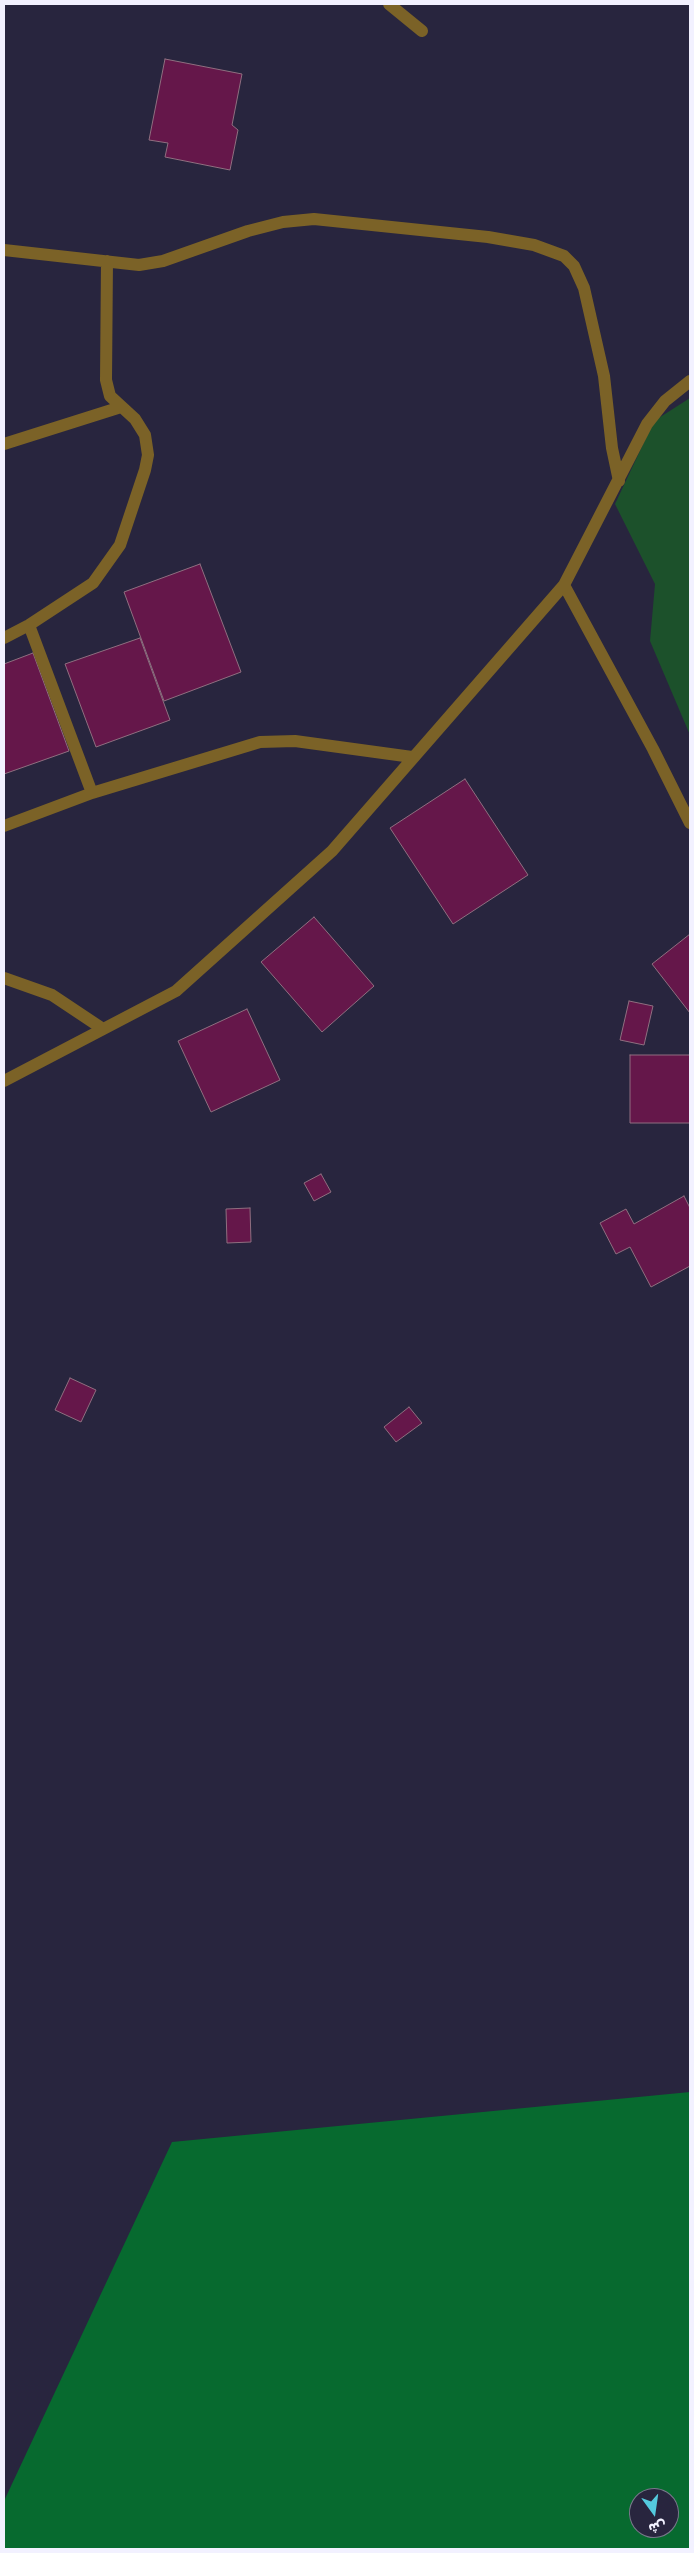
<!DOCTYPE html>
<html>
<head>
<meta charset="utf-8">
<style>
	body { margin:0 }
	#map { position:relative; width:694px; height:2553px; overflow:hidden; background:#28253e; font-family:Rubik,"Noto Naskh Arabic",sans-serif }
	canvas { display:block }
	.frame { position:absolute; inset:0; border:5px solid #f2f1ff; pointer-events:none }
	.north { position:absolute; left:629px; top:2488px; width:50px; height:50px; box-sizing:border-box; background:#28253e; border:1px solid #79778b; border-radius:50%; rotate:166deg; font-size:14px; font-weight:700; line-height:20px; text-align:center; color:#f2f1ff }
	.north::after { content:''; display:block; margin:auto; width:18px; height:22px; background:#54cade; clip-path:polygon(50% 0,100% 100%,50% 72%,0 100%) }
</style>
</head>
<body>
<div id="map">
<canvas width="694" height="2553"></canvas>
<div class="frame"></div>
<div class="north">ش</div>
</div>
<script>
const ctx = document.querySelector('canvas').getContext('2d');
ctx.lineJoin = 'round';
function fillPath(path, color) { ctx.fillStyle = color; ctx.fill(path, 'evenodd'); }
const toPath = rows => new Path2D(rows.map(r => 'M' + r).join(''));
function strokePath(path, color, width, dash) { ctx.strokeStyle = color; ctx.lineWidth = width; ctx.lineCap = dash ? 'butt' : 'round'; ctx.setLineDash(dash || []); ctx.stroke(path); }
const green = toPath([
	[690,398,690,735,650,641,655,584,615,504,654,421]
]);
const forest = toPath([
	[690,2092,690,2549,4,2549,4,2501,172,2142],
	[639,2498,669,2498,669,2528,639,2528]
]);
const building = toPath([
	[165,59,242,74,232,125,238,130,230,170,165,157,168,143,149,140,165,59],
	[200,564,241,672,164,701,124,592,200,564],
	[140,638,170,720,96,747,65,664,140,638],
	[33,653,69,751,4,774,4,664,33,653],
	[465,779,528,875,453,924,390,828,465,779],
	[314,917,374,986,322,1032,261,962,314,917],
	[690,934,690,1013,652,964,690,934],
	[629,1001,653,1006,644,1045,620,1040,629,1001],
	[247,1009,280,1080,211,1112,178,1041,247,1009],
	[630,1055,690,1055,690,1123,630,1123,630,1055],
	[321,1174,331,1192,314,1201,304,1183,321,1174],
	[684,1196,690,1208,690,1266,651,1287,630,1247,616,1254,600,1223,626,1209,634,1224,684,1196],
	[250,1208,251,1242,227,1243,226,1209,250,1208],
	[70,1378,96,1390,81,1422,55,1410,70,1378],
	[409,1407,422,1423,396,1442,384,1427,409,1407]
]);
const street = toPath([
	[389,4,422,31],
	[4,250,139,265,163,261,248,231,283,222,314,219,488,237,534,245,564,256,574,266,584,288,604,376,612,448,619,481],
	[4,444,121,407],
	[564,585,653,749,690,823],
	[29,625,92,793],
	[4,638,29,625,93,583,120,545,145,470,148,455,145,435,135,419,110,396,106,380,107,261],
	[4,826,92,793,260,742,295,741,412,757],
	[4,978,52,995,103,1029],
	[4,1081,176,991,332,851,564,585,647,424,665,401,690,381]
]);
fillPath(green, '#1c512b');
fillPath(forest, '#076a2f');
fillPath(building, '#65174a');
strokePath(building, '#8f6f80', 1);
strokePath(street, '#7b6227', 12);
</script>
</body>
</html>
